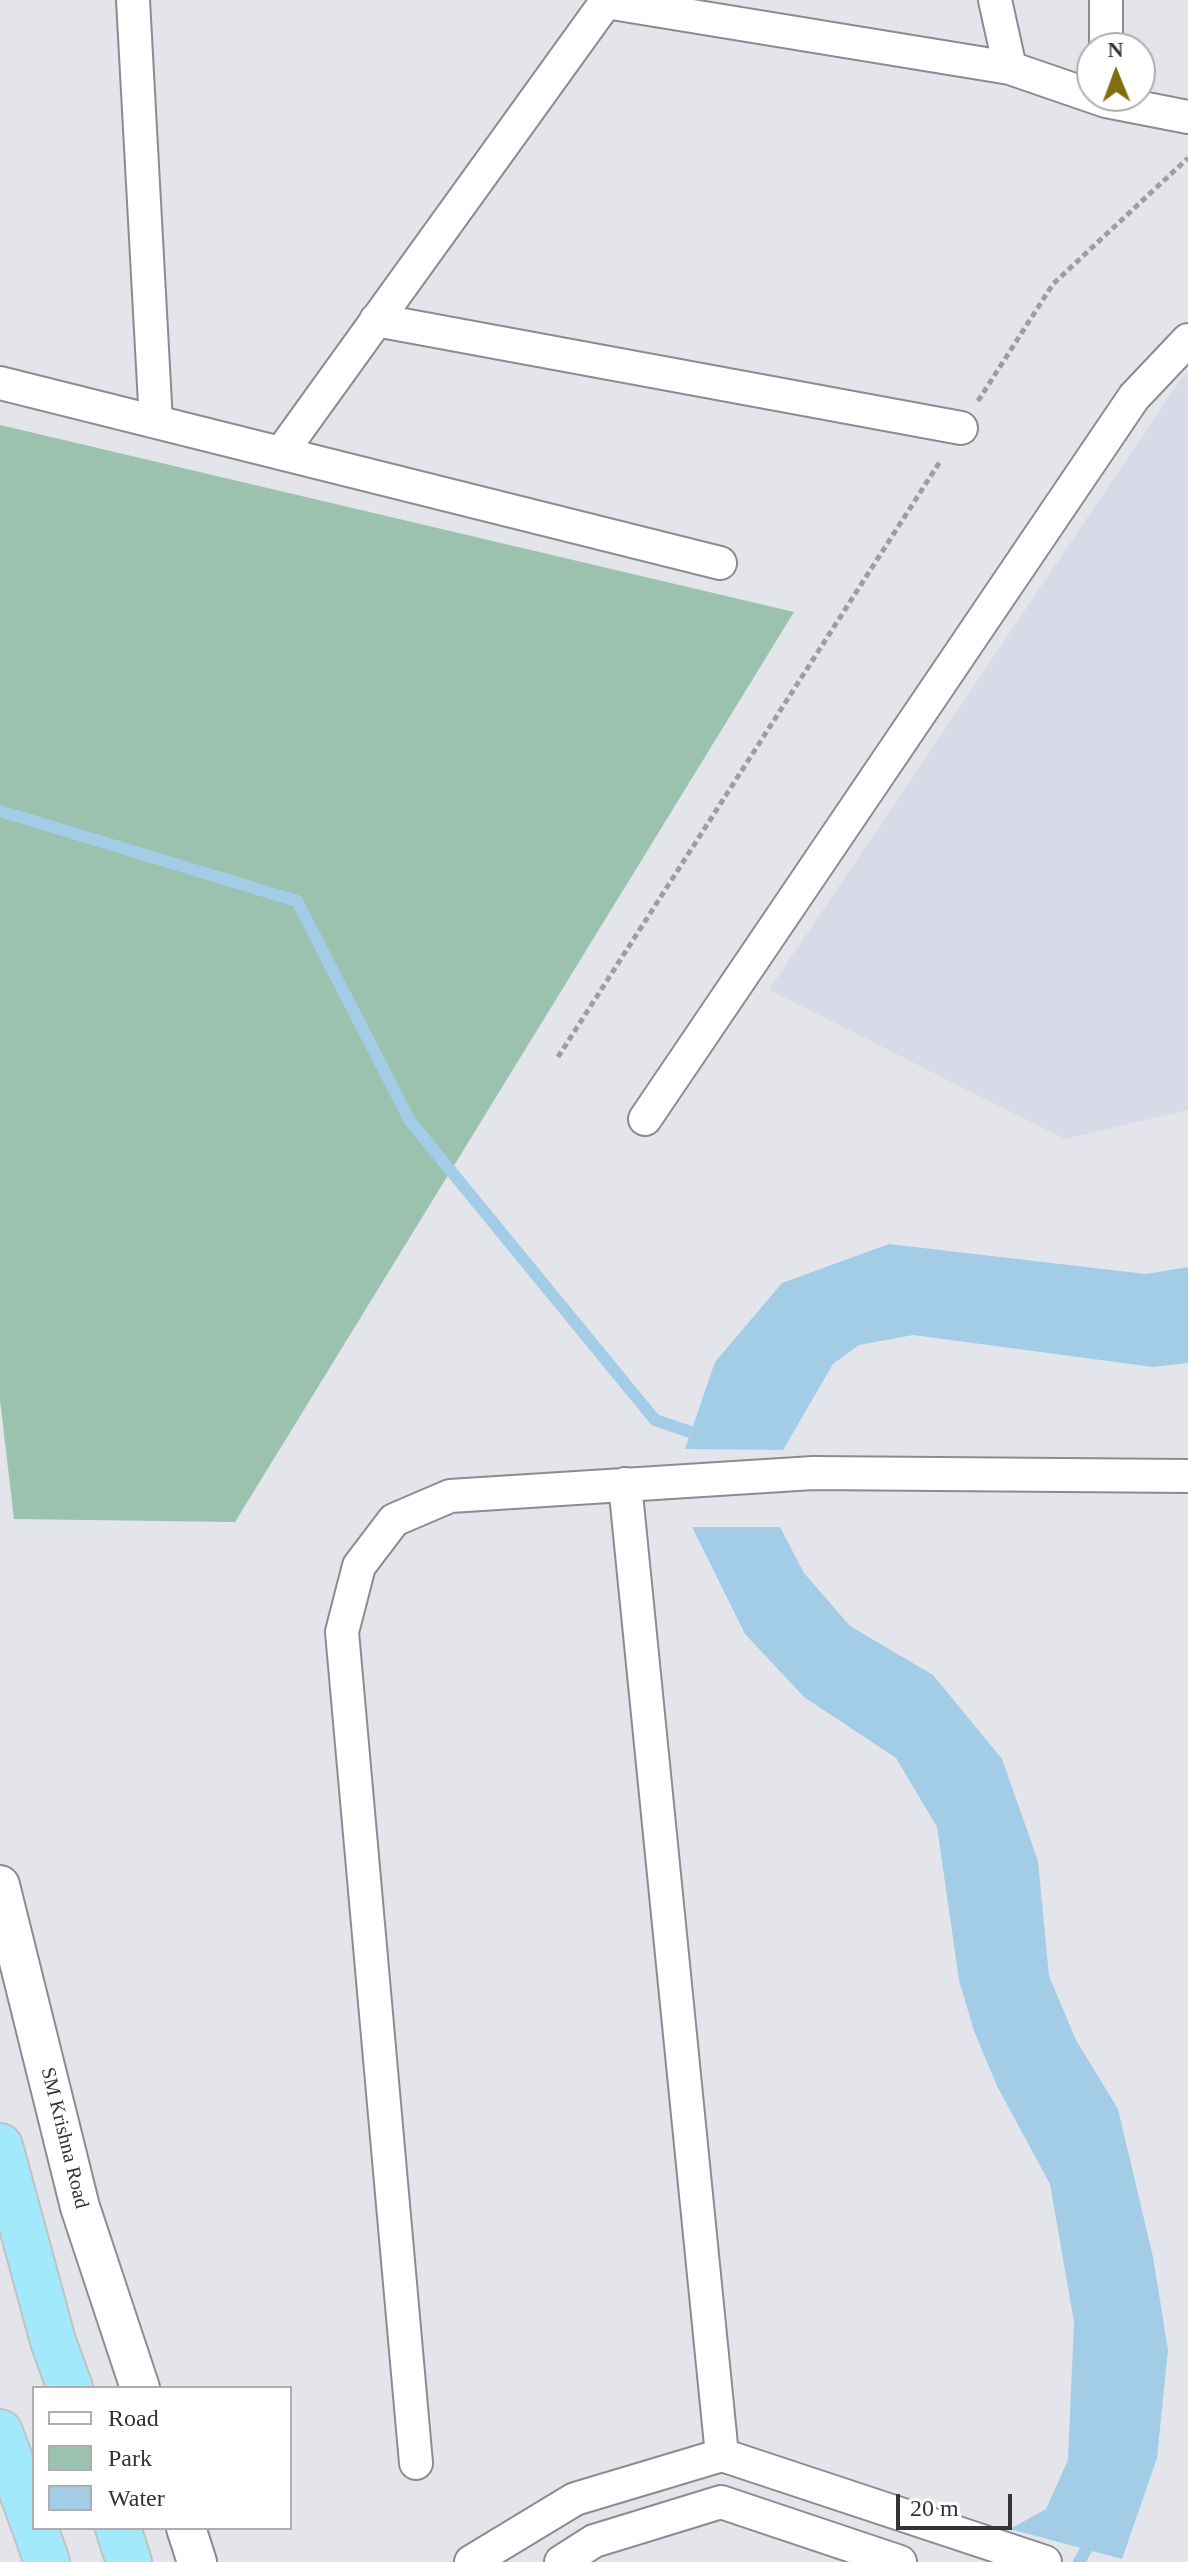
<!DOCTYPE html>
<html>
<head>
<meta charset="utf-8">
<style>
	body { margin:0 }
	#map { position:relative; width:1188px; height:2562px; overflow:hidden; background:#e4e4eb; font-family:Georgia,serif }
	canvas { display:block }
	.legend { position:absolute; left:32px; top:2386px; width:260px; height:144px; box-sizing:border-box; background:#fff; border:2px solid #aeaeaf; margin:0; padding:10px 14px; list-style:none; font-size:24px; color:#343437 }
	.legend li { display:flex; align-items:center; gap:16px; height:40px }
	.legend b { width:40px; border:2px solid #aeaeaf }
	.north { position:absolute; left:1076px; top:32px; width:80px; height:80px; box-sizing:border-box; background:#fff; border:2px solid #aeaeaf; border-radius:50%; rotate:359deg; font-size:22px; font-weight:700; line-height:32px; text-align:center; color:#343437 }
	.north::after { content:''; display:block; margin:auto; width:28px; height:36px; background:#806f0d; clip-path:polygon(50% 0,100% 100%,50% 72%,0 100%) }
	.scale { position:absolute; left:896px; top:2494px; width:116px; height:36px; box-sizing:border-box; border:4px solid #343437; border-top:0; padding-left:10px; font-size:24px; line-height:28px; white-space:nowrap; color:#343437; -webkit-text-stroke:6px #fff; paint-order:stroke }
</style>
</head>
<body>
<div id="map">
<canvas width="1188" height="2562"></canvas>
<ul class="legend">
<li><b style="height:10px;background:#fff"></b>Road</li>
<li><b style="height:22px;background:#9ac2ae"></b>Park</li>
<li><b style="height:22px;background:#a3cde7"></b>Water</li>
</ul>
<div class="north">N</div>
<div class="scale">20 m</div>
</div>
<script>
const ctx = document.querySelector('canvas').getContext('2d');
ctx.lineJoin = 'round';
function fillPath(path, color) { ctx.fillStyle = color; ctx.fill(path, 'evenodd'); }
const toPath = rows => new Path2D(rows.map(r => 'M' + r).join(''));
function strokePath(path, color, width, dash) { ctx.strokeStyle = color; ctx.lineWidth = width; ctx.lineCap = dash ? 'butt' : 'round'; ctx.setLineDash(dash || []); ctx.stroke(path); }
function label(font, color, halo, rows, align = 'center') {
  ctx.font = font + ' Georgia,serif'; ctx.lineWidth = 7; ctx.setLineDash([]); ctx.textBaseline = 'middle'; ctx.strokeStyle = halo; ctx.fillStyle = color; for (const [text, x, y, turn = 0] of rows) {
    ctx.save(); ctx.translate(x, y); ctx.rotate((+turn || 0) * Math.PI / 180); ctx.textAlign = isNaN(turn) ? turn : align; if (halo) ctx.strokeText(text, 0, 0); ctx.fillText(text, 0, 0); ctx.restore();
  }
}
const built = toPath([
	[1188,374,1188,1110,1065,1139,769,990,1180,380]
]);
const green = toPath([
	[0,425,794,612,235,1522,14,1519,0,1400]
]);
const water = toPath([
	[889,1244,1146,1274,1188,1267,1188,1363,1153,1367,913,1335,859,1345,833,1364,783,1450,685,1449,715,1362,782,1283],
	[692,1527,780,1527,804,1573,850,1626,933,1675,1002,1759,1038,1861,1049,1976,1076,2040,1118,2109,1153,2257,1168,2350,1157,2458,1122,2559,1010,2529,1046,2509,1068,2460,1074,2322,1050,2184,998,2088,974,2031,959,1980,937,1827,896,1758,804,1697,745,1634]
]);
const stream = toPath([
	[0,811,297,901,410,1121,655,1420,705,1437],
	[1079,2562,1093,2537]
]);
const path = toPath([
	[978,401,1053,284,1188,158],
	[558,1057,941,460]
]);
const minor = toPath([
	[133,0,156,422],
	[995,0,1010,68],
	[1106,0,1106,48],
	[606,2,1010,68,1106,101,1188,117],
	[376,320,961,428],
	[0,383,720,563],
	[281,453,606,2,610,0],
	[645,1119,1134,397,1188,340],
	[625,1484,722,2455],
	[416,2463,342,1632,359,1566,394,1520,450,1496,813,1473,1188,1476],
	[471,2562,575,2499,722,2455,1045,2562],
	[561,2562,594,2541,721,2502,900,2562]
]);
const tertiary = toPath([
	[0,1885,80,2207,140,2388],
	[186,2528,197,2562]
]);
const trunk = toPath([
	[0,2146,53,2341,70,2388],
	[0,2432,34,2525],
	[35,2528,47,2562],
	[118,2528,129,2562]
]);
const streetNames = [
	["SM Krishna Road",64,2138,76]
];
fillPath(built, '#d9dae8');
fillPath(green, '#9ac2ae');
fillPath(water, '#a3cde7');
strokePath(stream, '#a3cde7', 12);
strokePath(minor, '#8b8b92', 36);
strokePath(tertiary, '#8b8b92', 42);
strokePath(trunk, '#c2c2c3', 48);
strokePath(path, '#9d9da2', 5, [6, 4]);
strokePath(minor, '#fff', 32);
strokePath(tertiary, '#fff', 38);
strokePath(trunk, '#a2eafb', 44);
label('20px', '#343437', '#fff', streetNames);
</script>
</body>
</html>
